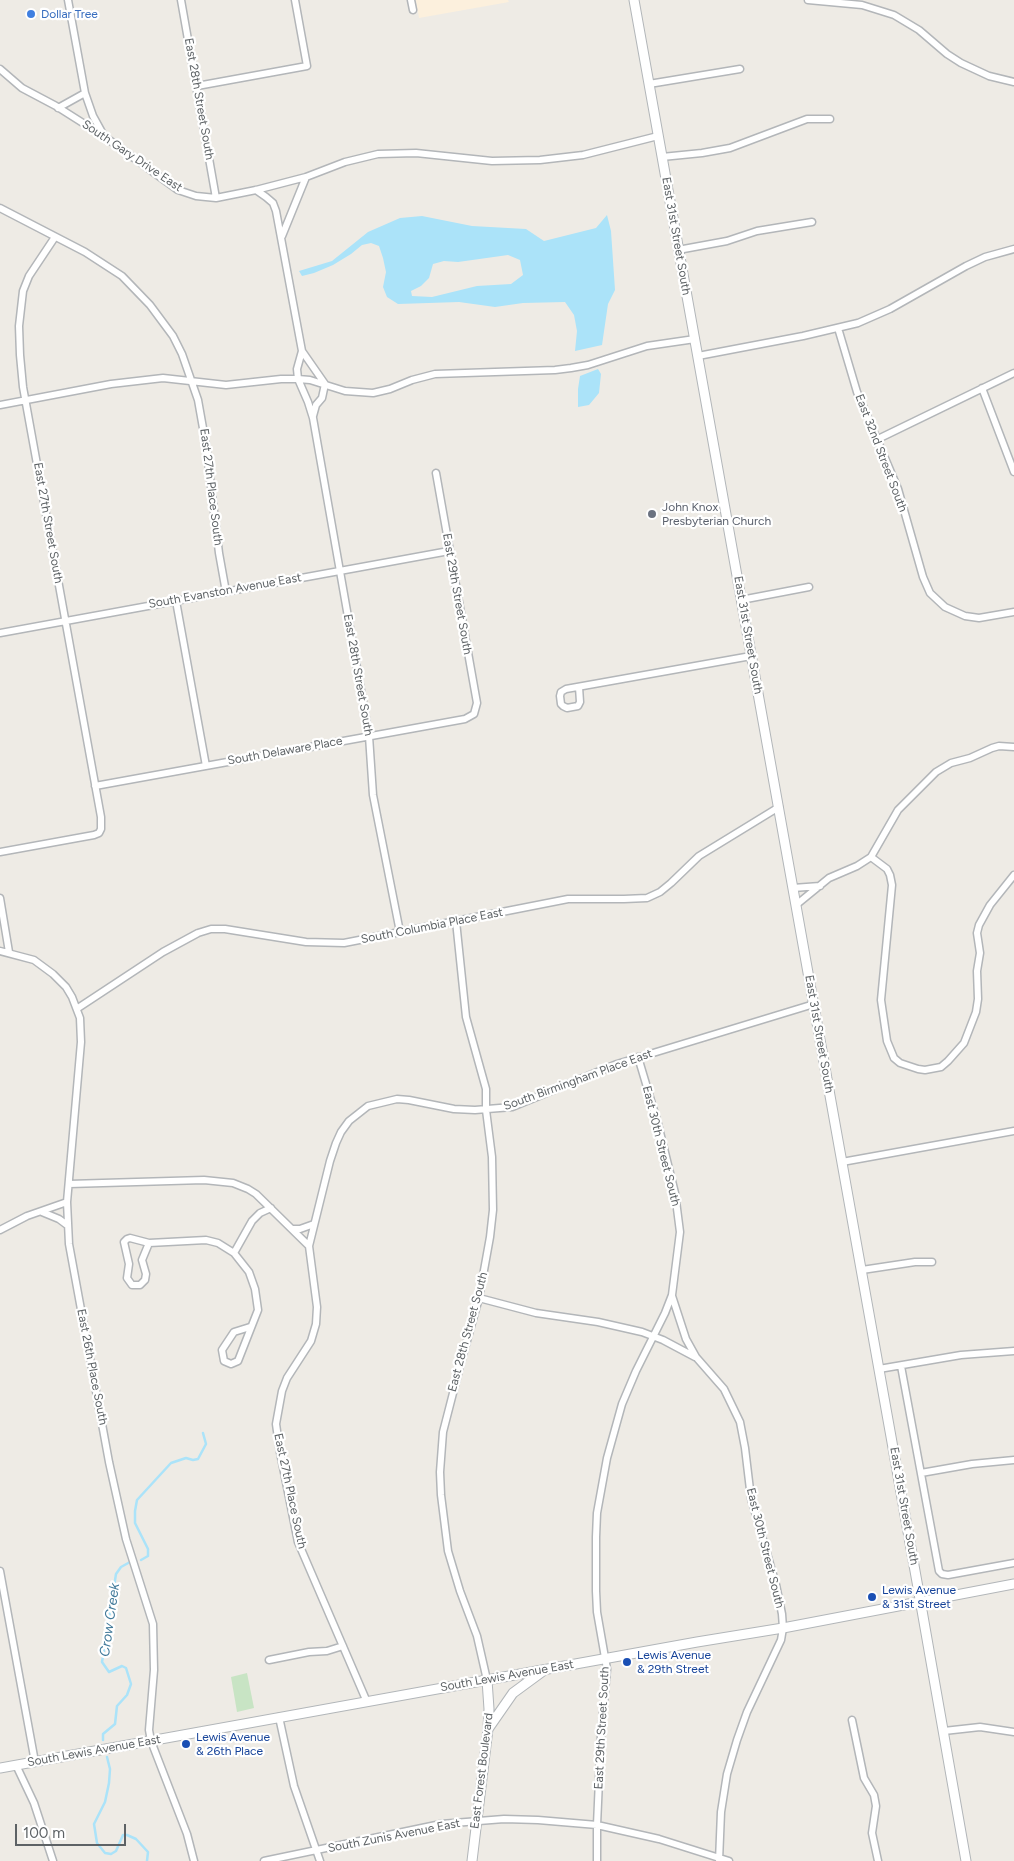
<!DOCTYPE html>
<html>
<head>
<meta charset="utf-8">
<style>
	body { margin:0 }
	#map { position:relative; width:1014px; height:1861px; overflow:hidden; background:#eeebe5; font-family:Figtree,sans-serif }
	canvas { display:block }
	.scale { position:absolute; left:15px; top:1824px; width:111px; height:22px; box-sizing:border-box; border:2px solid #5d6265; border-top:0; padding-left:6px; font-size:15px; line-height:18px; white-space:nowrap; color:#5d6265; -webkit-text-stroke:4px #fff; paint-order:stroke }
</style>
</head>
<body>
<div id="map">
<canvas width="1014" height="1861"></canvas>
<div class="scale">100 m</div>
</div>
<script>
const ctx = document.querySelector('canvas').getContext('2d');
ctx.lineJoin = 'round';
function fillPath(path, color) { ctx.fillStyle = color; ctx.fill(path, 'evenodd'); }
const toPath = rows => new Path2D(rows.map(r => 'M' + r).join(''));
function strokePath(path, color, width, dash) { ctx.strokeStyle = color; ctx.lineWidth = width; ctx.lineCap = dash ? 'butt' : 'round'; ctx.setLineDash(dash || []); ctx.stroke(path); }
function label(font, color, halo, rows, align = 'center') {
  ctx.font = font + ' Figtree,sans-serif'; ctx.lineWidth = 4.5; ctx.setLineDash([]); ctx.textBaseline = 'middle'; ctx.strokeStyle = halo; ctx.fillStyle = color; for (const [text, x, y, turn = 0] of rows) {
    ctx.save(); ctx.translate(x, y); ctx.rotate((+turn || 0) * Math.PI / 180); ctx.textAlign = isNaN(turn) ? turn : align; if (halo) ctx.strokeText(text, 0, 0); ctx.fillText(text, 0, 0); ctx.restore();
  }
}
const commercial = toPath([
	[416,0,508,0,509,2,419,18]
]);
const green = toPath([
	[247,1673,254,1708,237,1712,231,1677]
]);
const water = toPath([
	[607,215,611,231,615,290,608,304,602,345,575,351,577,331,574,315,565,302,523,303,495,307,459,302,398,304,387,297,383,287,386,272,383,258,379,246,371,243,362,245,351,254,333,265,314,273,302,276,299,271,332,261,368,232,400,218,422,216,472,226,526,229,544,241,596,228],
	[508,255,520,260,523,275,511,284,477,286,432,297,412,296,411,291,421,286,429,278,433,264,444,261,458,262],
	[598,369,601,374,599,393,589,405,578,407,578,389,580,376]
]);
const stream = toPath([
	[141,1560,148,1556,148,1549,135,1523,135,1511,137,1500,171,1463,186,1458,193,1460,198,1459,206,1444,203,1433],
	[103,1740,103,1734,115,1724,117,1706,127,1695,131,1684,126,1668,122,1666,109,1672,102,1662,116,1574,121,1567,130,1562],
	[107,1757,110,1769,109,1783,105,1802,94,1824,97,1843,105,1853,111,1854,116,1851,123,1835,127,1835,136,1839,148,1852,147,1861]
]);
const street = toPath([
	[68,0,85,93,93,116,104,136],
	[181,0,216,198],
	[411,0,413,10],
	[808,0,862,5,894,15,919,30,947,54,961,63,989,76,1014,82],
	[0,69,22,88,56,106,105,137,178,190,196,196,216,198,256,190,306,177,345,162,378,154,416,153,492,161,540,160,583,155,658,136],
	[649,84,740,69],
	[197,86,307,66,295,0],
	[58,108,85,93],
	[662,157,702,153,730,148,807,119,830,119],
	[256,190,266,197,273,203,276,211,302,351,325,384,322,398,316,405,313,416],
	[0,208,85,252,122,276,150,305,173,336,182,354,198,400,206,445,219,553,226,592],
	[282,236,306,177],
	[678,250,727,241,757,231,812,222],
	[838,328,857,392,898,489,923,577,930,593,945,607,965,616,979,618,1014,612],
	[302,351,297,369,298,379,308,402,313,418,369,736,373,795,400,932],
	[698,356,803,336,858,323,890,309,966,266,985,257,1014,249],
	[982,388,1014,472],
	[0,405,111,384,163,378,226,385,281,379,298,379,310,380,345,391,373,393,390,389,412,380,435,374,555,370,571,368,588,365,647,346,695,339],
	[878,439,1014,373],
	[741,600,809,587],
	[176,601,206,766],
	[0,633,449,551],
	[579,687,580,702,578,706,567,708,563,706,561,704,560,696,561,692,566,689,751,656],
	[1014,747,999,746,992,748,970,758,951,763,936,772,898,810,871,857,887,869,890,875,892,885,881,1000,887,1041,894,1058,900,1063,918,1069,925,1070,941,1067,948,1061,964,1043,976,1012,978,999,977,971,980,953,977,933,979,925,990,905,1014,875],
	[95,786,465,719,474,714,477,703,436,473],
	[0,852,94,835,99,833,101,829,101,817,23,387,20,355,19,326,23,291,29,276,55,237],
	[793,888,820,886],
	[0,898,9,952],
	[796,905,829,878,857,866,871,857],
	[456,921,466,1017,486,1089,486,1110,492,1157,493,1210,490,1237,479,1298,461,1362,443,1432,440,1472,441,1495,448,1551,460,1591,477,1636,487,1680],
	[0,951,34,960,53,974,66,987,72,997,80,1018,81,1042,67,1202,69,1244,109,1462,126,1539,153,1624,154,1670,149,1730,151,1741,187,1834,194,1861],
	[78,1008,163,952,198,933,211,929,225,929,306,942,344,943,568,899,624,899,647,898,660,892,671,883,699,856,779,807],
	[842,1162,1014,1131],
	[69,1184,204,1180,233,1183,248,1189,256,1194,309,1246],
	[42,1212,59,1219,67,1225],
	[293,1229,300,1229,314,1224],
	[0,1230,27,1216,67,1202],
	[149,1243,142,1260,146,1274,145,1280,140,1285,132,1285,127,1278,129,1264,124,1242,127,1239,130,1238,149,1243,206,1240,218,1243,234,1253,249,1272,255,1289,258,1310,238,1361,231,1364,224,1361,222,1350,234,1332,250,1327],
	[234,1253,252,1221,260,1213,271,1208],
	[862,1270,915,1262,932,1262],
	[672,1296,686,1339,696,1357,724,1389,740,1422,745,1448,751,1498,776,1585,782,1614,783,1628,781,1640,747,1712,737,1740,727,1774,721,1812,719,1861],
	[479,1298,536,1313,598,1322,642,1332,663,1340,695,1357],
	[901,1366,939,1571,942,1574,948,1575,1014,1563],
	[879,1369,961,1355,1014,1351],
	[921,1473,972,1464,1014,1460],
	[0,1571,35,1762],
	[269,1660,309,1652,327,1651,343,1646],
	[367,1702,298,1542,280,1452,276,1424,282,1391,287,1378,311,1341,316,1324,317,1307,309,1246,330,1161,336,1143,341,1132,349,1121,368,1106,397,1099,409,1100,454,1109,475,1110,512,1107,617,1064,814,1004],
	[279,1717,294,1786,320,1861],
	[852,1720,864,1778,874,1795,876,1806,872,1833,878,1861],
	[944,1731,980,1727,1014,1732],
	[16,1765,34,1803,53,1861],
	[264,1861,441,1824,504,1819,538,1820,597,1825,659,1839,729,1861],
	[597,1861,597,1825,601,1735,607,1669,597,1612,596,1591,596,1537,597,1513,607,1458,622,1404,636,1371,665,1313,672,1295,680,1232,675,1193,658,1124,638,1057]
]);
const secondary = toPath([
	[634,0,917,1582,966,1861],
	[488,1729,513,1693,543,1671],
	[0,1768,697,1642,783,1628,1014,1584],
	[472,1861,488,1729,489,1709,487,1680]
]);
const markers = [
	[31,14,5,"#3f7fe0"],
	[652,514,5,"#6b7280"],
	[872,1597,5,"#1a4fb4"],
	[627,1662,5,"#1a4fb4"],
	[186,1744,5,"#1a4fb4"]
];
const shopNames = [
	["Dollar Tree",41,14]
];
const streetNames = [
	["East 28th Street South",199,99,80],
	["South Gary Drive East",132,156,34],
	["East 31st Street South",676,236,80],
	["East 32nd Street South",881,453,69],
	["East 27th Place South",211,487,83],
	["East 27th Street South",48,523,80],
	["South Evanston Avenue East",225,591,-10],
	["East 29th Street South",457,594,80],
	["East 31st Street South",748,635,80],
	["East 28th Street South",358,675,80],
	["South Delaware Place",285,751,-10],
	["South Columbia Place East",432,926,-11],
	["East 31st Street South",819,1034,80],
	["South Birmingham Place East",578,1080,-20],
	["East 30th Street South",661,1146,76],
	["East 28th Street South",468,1332,-75],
	["East 26th Place South",92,1367,79],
	["East 27th Place South",290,1491,78],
	["East 31st Street South",904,1506,80],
	["East 30th Street South",765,1548,76],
	["South Lewis Avenue East",507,1676,-10],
	["East 29th Street South",602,1728,-87],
	["South Lewis Avenue East",94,1751,-10],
	["East Forest Boulevard",482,1771,-83],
	["South Zunis Avenue East",394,1836,-11]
];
const worshipNames = [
	["John Knox",662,507],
	["Presbyterian Church",662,521]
];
const transitNames = [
	["Lewis Avenue",882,1590],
	["& 31st Street",882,1604],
	["Lewis Avenue",637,1655],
	["& 29th Street",637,1669],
	["Lewis Avenue",196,1737],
	["& 26th Place",196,1751]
];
const waterNames = [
	["Crow Creek",110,1620,-82]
];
fillPath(commercial, '#fcf0dd');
fillPath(green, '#c8e4c4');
fillPath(water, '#abe3f9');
strokePath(stream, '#abe3f9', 2.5);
strokePath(street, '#b3b6b9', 9);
strokePath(secondary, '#b2b6b9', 11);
strokePath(street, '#fff', 6);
strokePath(secondary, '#fff', 9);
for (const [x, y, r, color] of markers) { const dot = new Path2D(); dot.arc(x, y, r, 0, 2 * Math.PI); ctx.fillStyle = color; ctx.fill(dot); strokePath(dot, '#fff', 2); }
label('12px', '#366cbe', '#fff', shopNames, 'left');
label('12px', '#5d6265', '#fff', streetNames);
label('12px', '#5b616d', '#fff', worshipNames, 'left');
label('12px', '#164399', '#fff', transitNames, 'left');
label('italic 14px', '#427a9a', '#fff', waterNames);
</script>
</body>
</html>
